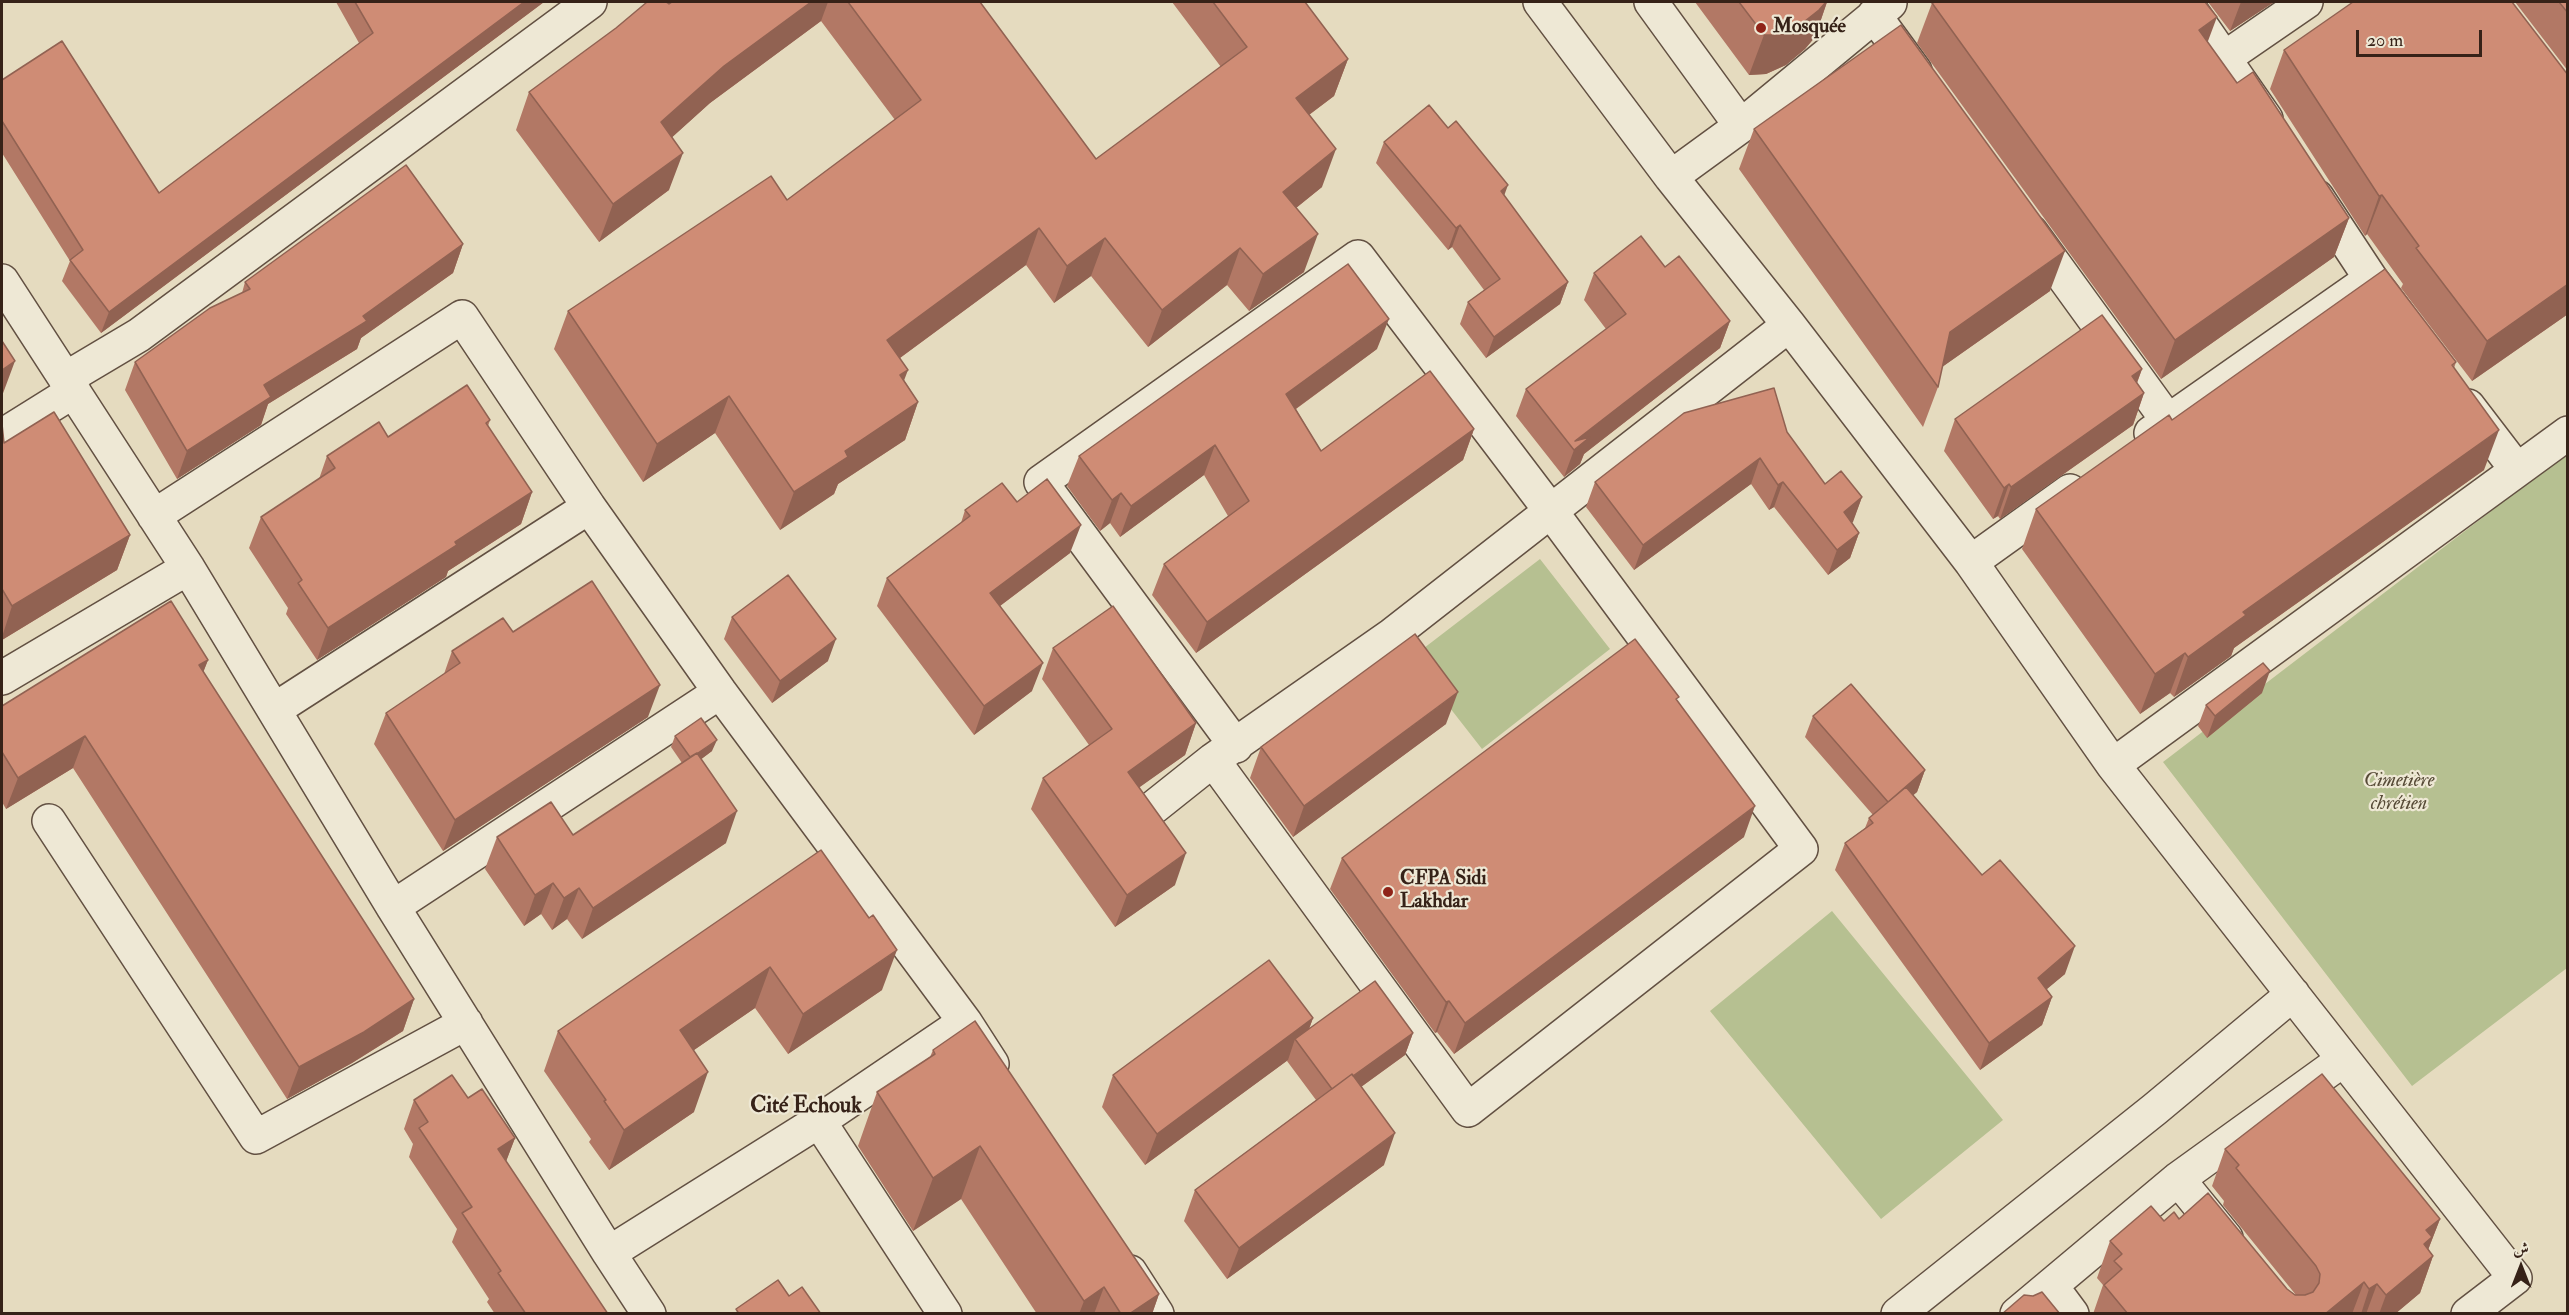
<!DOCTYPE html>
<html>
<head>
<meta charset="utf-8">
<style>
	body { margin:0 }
	#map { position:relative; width:2569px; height:1315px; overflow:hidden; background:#e5dbbf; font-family:"IM FELL Double Pica",Amiri,serif }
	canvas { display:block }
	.frame { position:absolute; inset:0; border:3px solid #362218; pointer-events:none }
	.north { position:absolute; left:2491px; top:1237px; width:60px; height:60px; -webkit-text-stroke:4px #eee8d5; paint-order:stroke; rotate:0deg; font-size:16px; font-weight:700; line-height:24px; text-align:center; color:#362218 }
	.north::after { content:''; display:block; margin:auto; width:21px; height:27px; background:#362218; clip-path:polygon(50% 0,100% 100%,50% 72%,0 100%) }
	.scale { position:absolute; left:2356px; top:30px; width:126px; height:27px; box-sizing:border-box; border:3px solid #362218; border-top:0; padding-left:8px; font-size:18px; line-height:21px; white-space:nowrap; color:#362218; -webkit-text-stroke:4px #eee8d5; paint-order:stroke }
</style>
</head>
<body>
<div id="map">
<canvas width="2569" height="1315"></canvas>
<div class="frame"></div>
<div class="north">ش</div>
<div class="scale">20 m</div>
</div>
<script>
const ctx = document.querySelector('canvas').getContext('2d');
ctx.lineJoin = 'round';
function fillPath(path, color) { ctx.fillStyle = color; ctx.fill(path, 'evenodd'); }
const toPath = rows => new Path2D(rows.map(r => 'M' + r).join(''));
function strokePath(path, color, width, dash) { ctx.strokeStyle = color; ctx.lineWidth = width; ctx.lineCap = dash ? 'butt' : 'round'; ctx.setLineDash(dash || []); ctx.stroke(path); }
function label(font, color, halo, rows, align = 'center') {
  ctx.font = font + ' "IM FELL Double Pica",serif'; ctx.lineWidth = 4.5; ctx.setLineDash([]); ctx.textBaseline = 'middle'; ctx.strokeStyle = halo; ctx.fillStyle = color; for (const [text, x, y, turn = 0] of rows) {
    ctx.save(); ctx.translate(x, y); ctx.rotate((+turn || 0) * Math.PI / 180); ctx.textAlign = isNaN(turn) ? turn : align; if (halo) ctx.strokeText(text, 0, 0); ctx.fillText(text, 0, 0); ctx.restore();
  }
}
const green = toPath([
	[2567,453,2567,968,2412,1086,2163,762],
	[1540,559,1610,649,1482,749,1411,658],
	[1832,911,2003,1120,1881,1219,1710,1011]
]);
const street = toPath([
	[1540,2,1671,177,1789,325,1971,562,2113,765,2515,1278,2468,1314],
	[1651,2,1741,126],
	[2185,2,2266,119],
	[1874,15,1915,71],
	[2226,57,2306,2],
	[1671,177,1741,126,1890,3],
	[2317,197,2371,279,2398,315],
	[2031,232,2168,421],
	[2,281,188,568,393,907,609,1253,649,1314],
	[65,379,139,335,590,2],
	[2468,406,2517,470],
	[2151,433,2371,279],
	[2,436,74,391],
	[154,516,462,317,589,507,720,692,965,1022,992,1064],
	[1971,562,2070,491],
	[2,678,188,568],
	[274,710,589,507],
	[1213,760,1468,1110,1801,849,1550,510,1358,257,1041,482,1236,746],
	[2113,765,2568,433],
	[1154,807,1213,760,1392,635,1789,325],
	[49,821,256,1137,466,1023],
	[393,907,720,692],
	[819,1121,945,1314],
	[2178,1179,2226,1238],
	[609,1253,819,1121,965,1022],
	[1130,1272,1157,1314],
	[2052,1287,2072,1314],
	[1898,1314,2155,1109,2293,994],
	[2017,1314,2178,1179,2343,1060]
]);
const wall = toPath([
	[336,2,544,2,101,333,62,281,70,261,2,153,2,80,159,193,359,43],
	[672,2,980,2,1096,159,1221,67,1172,2,1305,2,1348,59,1334,96,1309,115,1322,187,1296,208,1304,272,1249,311,1227,285,1148,347,1091,276,1054,303,1026,265,900,358,904,380,918,402,905,440,838,484,834,494,780,530,715,433,643,482,554,349,568,311,787,200,895,120,821,21,710,103,672,137,669,190,599,242,516,130,529,92],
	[1695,2,1827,2,1815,37,1805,49,1786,65,1766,74,1749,75],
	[2208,2,2274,2,2230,31],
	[2515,2,2568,2,2568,71],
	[1932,3,2208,43,2237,83,2349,218,2334,257,2161,379,1917,43],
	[2284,50,2568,314,2472,381,2401,288,2403,284,2367,234,2365,236,2270,89],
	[1754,129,2050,291,1942,367,1938,387,1923,427,1739,169],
	[1384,142,1504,196,1568,282,1560,304,1486,358,1460,324,1468,302,1484,290,1452,247,1448,250,1376,163],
	[463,244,453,273,361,338,357,349,268,404,261,425,177,479,125,390,135,362,242,293,245,282],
	[1665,267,1730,321,1720,348,1584,454,1580,464,1564,477,1516,416,1526,389,1606,329,1584,300,1594,273],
	[1377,349,1296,409,1321,451,1474,429,1463,460,1196,653,1152,595,1164,564,1228,516,1204,475,1120,537,1110,523,1100,531,1067,486,1079,456],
	[2456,362,2454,368,2484,470,2234,648,2231,656,2174,697,2170,693,2140,714,2022,549,2036,509,2172,420],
	[2142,369,2137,383,2144,393,2133,425,2000,519,1998,516,1993,519,1944,451,1955,419],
	[490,420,488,426,532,492,521,524,448,571,446,577,317,660,286,614,288,608,249,548,261,517,319,479,327,456,388,437],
	[2,424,4,443,130,535,117,570,2,640],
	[1787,432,1825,484,1862,497,1852,523,1859,533,1850,558,1828,575,1774,507,1769,510,1751,484,1634,570,1586,507,1595,482],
	[1017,502,1070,553,1000,606,1032,691,974,735,877,606,887,578,961,523,965,510],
	[732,617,828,661,772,703,724,639],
	[513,632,648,717,443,851,374,744,386,713,444,674,452,651],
	[1053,648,1196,723,1185,755,1139,787,1175,885,1115,927,1031,809,1043,778,1089,745,1042,679],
	[208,660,203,672,414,999,403,1031,352,1063,287,1099,73,768,6,809,2,802,2,706],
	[2262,693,2207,738,2198,726,2206,705],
	[1677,701,1744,837,1454,1054,1437,1032,1435,1033,1330,889,1342,858],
	[1813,716,1925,770,1917,792,1913,795,2065,974,2046,989,2052,997,2042,1025,1980,1070,1835,870,1845,843,1865,828,1869,818,1873,815,1805,737],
	[1446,724,1293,837,1250,778,1261,747],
	[675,736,712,751,701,759,726,843,582,939,567,919,552,930,541,914,524,926,485,869,497,837,573,835,682,763,671,747],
	[869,918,882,990,788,1054,755,1008,694,1050,694,1112,609,1170,589,1142,591,1139,544,1071,558,1031],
	[1313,1018,1309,1029,1413,1033,1405,1055,1361,1087,1384,1165,1227,1279,1184,1221,1195,1190,1316,1100,1287,1061,1288,1060,1145,1165,1102,1107,1113,1075],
	[933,1050,1159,1294,1152,1314,1037,1314,961,1199,913,1231,858,1146,877,1092,930,1057],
	[468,1098,515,1138,506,1161,608,1314,495,1314,487,1302,489,1299,452,1242,457,1229,409,1157,413,1144,404,1129,414,1100],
	[2225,1149,2440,1219,2428,1250,2433,1256,2420,1293,2395,1314,2093,1314,2103,1285,2097,1278,2110,1241,2164,1221,2179,1219,2296,1295,2223,1205,2224,1201,2212,1186]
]);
const shadedWall = toPath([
	[524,2,544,2,101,333,109,312],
	[811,2,828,2,821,21,710,103,647,160,661,122,724,66],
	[1826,2,1827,2,1815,37,1805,49,1786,65,1766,74,1749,75,1764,35],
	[2241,2,2274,2,2230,31],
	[2217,17,2202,57,2199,30],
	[1348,59,1334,96,1282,135,1296,98],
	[1336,149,1322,187,1270,229,1283,192],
	[683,153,669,190,599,242,613,204],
	[1508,185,1500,207,1501,191],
	[2382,195,2367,234,2365,236,2379,196],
	[2349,218,2334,257,2161,379,2175,340],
	[1460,225,1452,247,1448,250,1456,228],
	[1039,228,1026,265,874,377,887,340],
	[1318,234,1304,272,1249,311,1263,274],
	[1105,238,1091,276,1054,303,1067,266],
	[463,244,453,273,361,338,357,349,268,404,261,425,177,479,187,451,264,385],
	[1240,248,1227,285,1148,347,1162,310],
	[2065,251,2050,291,1935,372,1950,332],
	[1568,282,1560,304,1486,358,1494,337],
	[2568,284,2568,314,2472,381,2487,341],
	[1389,319,1377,349,1275,424,1286,394],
	[1730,321,1720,348,1584,454,1580,464,1564,477,1574,450,1575,441],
	[15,361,2,396,2,370],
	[2142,369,2130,401,2132,376],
	[908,370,894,407,900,375],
	[2144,393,2133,425,2000,519,2011,487],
	[729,396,715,433,643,482,657,444],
	[918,402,905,440,838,484,834,494,780,530,794,492,845,451],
	[1474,429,1463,460,1196,653,1207,622],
	[2499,430,2484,470,2234,648,2231,656,2174,697,2188,657,2243,612],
	[1215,445,1204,475,1120,537,1131,506],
	[1760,458,1751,484,1634,570,1643,545],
	[1783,482,1774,507,1769,510,1778,485],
	[2009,484,1998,516,1993,519,2004,488],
	[532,492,521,524,448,571,446,577,317,660,328,628,455,542],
	[1121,493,1110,523,1100,531,1112,500],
	[1862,497,1853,522,1835,537,1844,512],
	[1081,525,1070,553,980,621,990,593],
	[1859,533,1850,558,1828,575,1837,550],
	[130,535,117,570,2,640,2,637,12,606],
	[836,639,828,661,772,703,780,681],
	[2185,653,2170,693,2140,714,2155,674],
	[208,660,196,691,199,665],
	[1043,663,1032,691,974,735,984,706],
	[2270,671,2262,693,2207,738,2215,716],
	[660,685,648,717,443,851,455,820],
	[1458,692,1446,724,1293,837,1304,806],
	[1196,723,1185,755,1116,804,1128,772],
	[85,736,73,768,6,809,18,778],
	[717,740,712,751,687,770,691,758],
	[1925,770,1917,792,1880,824,1888,802],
	[1755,806,1744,837,1454,1054,1465,1023],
	[737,811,726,843,582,939,593,908],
	[1186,853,1175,885,1115,927,1127,895],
	[553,883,541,914,524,926,535,895],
	[579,888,567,919,552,930,564,898],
	[2075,946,2065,974,2028,1005,2038,978],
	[897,950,882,990,788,1054,803,1014],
	[770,967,755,1008,665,1070,680,1030],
	[2052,997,2042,1025,1980,1070,1989,1043],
	[414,999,403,1031,352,1063,287,1099,299,1067],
	[1449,1001,1437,1032,1435,1033,1446,1002],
	[1313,1018,1302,1048,1295,1039,1288,1060,1145,1165,1157,1134],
	[1413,1033,1405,1055,1325,1113,1333,1091],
	[708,1072,694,1112,609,1170,624,1130],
	[1395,1133,1384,1165,1227,1279,1239,1248],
	[515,1138,504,1167,498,1149],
	[980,1146,961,1199,913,1231,933,1178],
	[2440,1219,2426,1255,2433,1256,2420,1293,2395,1314,2379,1314,2386,1295,2426,1230],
	[2364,1282,2352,1314,2325,1314],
	[2377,1284,2366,1314,2361,1314,2369,1289],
	[1104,1287,1094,1314,1079,1314,1084,1301],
	[1159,1294,1152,1314,1129,1314]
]);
const building = toPath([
	[355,2,524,2,109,312,70,260,83,250,2,121,2,80,62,41,159,193,373,33,355,2],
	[647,2,666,2,669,4,672,2,811,2,724,66,661,122,683,153,613,204,529,92,616,28,647,2],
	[848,2,980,2,1096,159,1247,47,1213,2,1305,2,1348,59,1296,98,1336,149,1283,192,1318,234,1263,274,1240,248,1162,310,1105,238,1067,266,1039,228,887,340,908,370,900,375,918,402,845,451,848,457,794,492,729,396,657,444,568,311,771,176,787,200,921,100,848,2],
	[1739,2,1826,2,1819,10,1800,25,1781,35,1764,35,1739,2],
	[1935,2,2205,2,2217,17,2199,30,2237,83,2253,72,2349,218,2175,340,1932,3,1935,2],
	[2353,2,2512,2,2568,75,2568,284,2487,341,2416,248,2419,246,2382,195,2379,196,2284,50,2353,2],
	[2559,2,2568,2,2568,13,2559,2],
	[1901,25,2065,251,1950,332,1938,387,1754,129,1901,25],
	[1429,105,1448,128,1456,121,1508,185,1501,191,1568,282,1494,337,1468,302,1500,279,1460,225,1456,228,1384,142,1429,105],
	[406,165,463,244,363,316,367,321,264,385,271,397,187,451,135,362,210,308,250,289,245,282,406,165],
	[1641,236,1665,267,1679,256,1730,321,1575,441,1590,437,1574,450,1526,389,1626,314,1594,273,1641,236],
	[1348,264,1389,319,1286,394,1321,451,1430,371,1474,429,1207,622,1164,564,1249,501,1215,445,1131,506,1121,493,1112,500,1079,456,1348,264],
	[2385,269,2456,362,2452,365,2499,430,2243,612,2246,615,2188,657,2185,653,2155,674,2036,509,2169,415,2172,420,2385,269],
	[2102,315,2142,369,2132,376,2144,393,2011,487,2009,484,2004,488,1955,419,2102,315],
	[2,341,15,361,2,370,2,341],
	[467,385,490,420,486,423,532,492,455,542,457,545,328,628,298,583,302,580,261,517,335,468,327,456,379,422,388,437,467,385],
	[1774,388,1787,432,1825,484,1841,471,1862,497,1844,512,1859,533,1837,550,1783,482,1778,485,1760,458,1643,545,1595,482,1684,413,1774,388],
	[54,412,130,535,12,606,2,589,2,424,4,443,54,412],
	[1047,479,1081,525,990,593,1043,663,984,706,887,578,970,516,965,510,1002,483,1017,502,1047,479],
	[788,575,836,639,780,681,732,617,788,575],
	[592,581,660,685,455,820,386,713,460,663,452,651,503,618,513,632,592,581],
	[171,601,208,660,199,665,414,999,364,1032,299,1067,85,736,18,778,2,752,2,706,171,601],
	[1113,606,1196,723,1128,772,1186,853,1127,895,1043,778,1112,729,1053,648,1113,606],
	[1415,634,1458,692,1304,806,1261,747,1415,634],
	[1635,639,1679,697,1676,699,1755,806,1465,1023,1449,1001,1446,1002,1342,858,1635,639],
	[2263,663,2270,671,2215,716,2206,705,2263,663],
	[1851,684,1925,770,1888,802,1813,716,1851,684],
	[701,718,717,740,698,753,697,753,690,757,675,736,701,718],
	[697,753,737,811,593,908,579,888,564,898,553,883,535,895,497,837,551,802,573,835,697,753],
	[1906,787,1982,875,2000,860,2075,946,2038,978,2052,997,1989,1043,1845,843,1873,823,1869,818,1906,787],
	[821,850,869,918,873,915,897,950,803,1014,770,967,680,1030,708,1072,624,1130,604,1101,606,1100,558,1031,821,850],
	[1269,960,1313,1018,1157,1134,1113,1075,1269,960],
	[1375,981,1413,1033,1353,1076,1352,1074,1332,1089,1295,1039,1375,981],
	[975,1021,1159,1294,1129,1314,1121,1314,1104,1287,1084,1301,980,1146,933,1178,877,1092,935,1054,933,1050,975,1021],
	[1352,1074,1395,1133,1239,1248,1195,1190,1352,1074],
	[2322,1074,2440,1219,2426,1230,2432,1237,2424,1244,2433,1256,2386,1295,2377,1284,2369,1289,2364,1282,2325,1314,2128,1314,2104,1285,2122,1269,2114,1261,2122,1254,2110,1241,2151,1206,2164,1221,2174,1212,2179,1219,2208,1193,2287,1289,2295,1295,2305,1295,2313,1292,2319,1283,2320,1274,2316,1266,2236,1168,2239,1165,2225,1149,2322,1074],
	[452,1075,468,1098,482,1089,515,1138,498,1149,608,1314,526,1314,498,1273,501,1271,462,1213,472,1207,419,1128,428,1122,414,1100,452,1075],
	[778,1280,789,1296,802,1287,821,1314,739,1314,736,1309,778,1280],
	[2042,1292,2060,1314,2002,1314,2024,1295,2033,1296,2042,1292]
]);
const markers = [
	[1761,28,6,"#8f2418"],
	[1388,892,6,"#8f2418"]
];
const poiNames = [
	["Mosquée",1773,28],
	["CFPA Sidi",1400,880],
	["Lakhdar",1400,903]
];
const parkNames = [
	["Cimetière",2399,782],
	["chrétien",2399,805]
];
const quarterNames = [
	["Cité Echouk",806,1107]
];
fillPath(green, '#b6c091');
strokePath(street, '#625042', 36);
strokePath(street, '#eee8d5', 33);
fillPath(wall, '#b27865');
fillPath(shadedWall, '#916252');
fillPath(building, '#cf8c75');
strokePath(building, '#916252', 1.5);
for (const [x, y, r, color] of markers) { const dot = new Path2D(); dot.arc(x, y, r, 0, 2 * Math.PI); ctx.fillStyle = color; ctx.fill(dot); strokePath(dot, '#eee8d5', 2); }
label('bold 20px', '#362218', '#eee8d5', poiNames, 'left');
label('italic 20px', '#564a36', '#eee8d5', parkNames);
label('bold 22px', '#362218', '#eee8d5', quarterNames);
</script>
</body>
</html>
